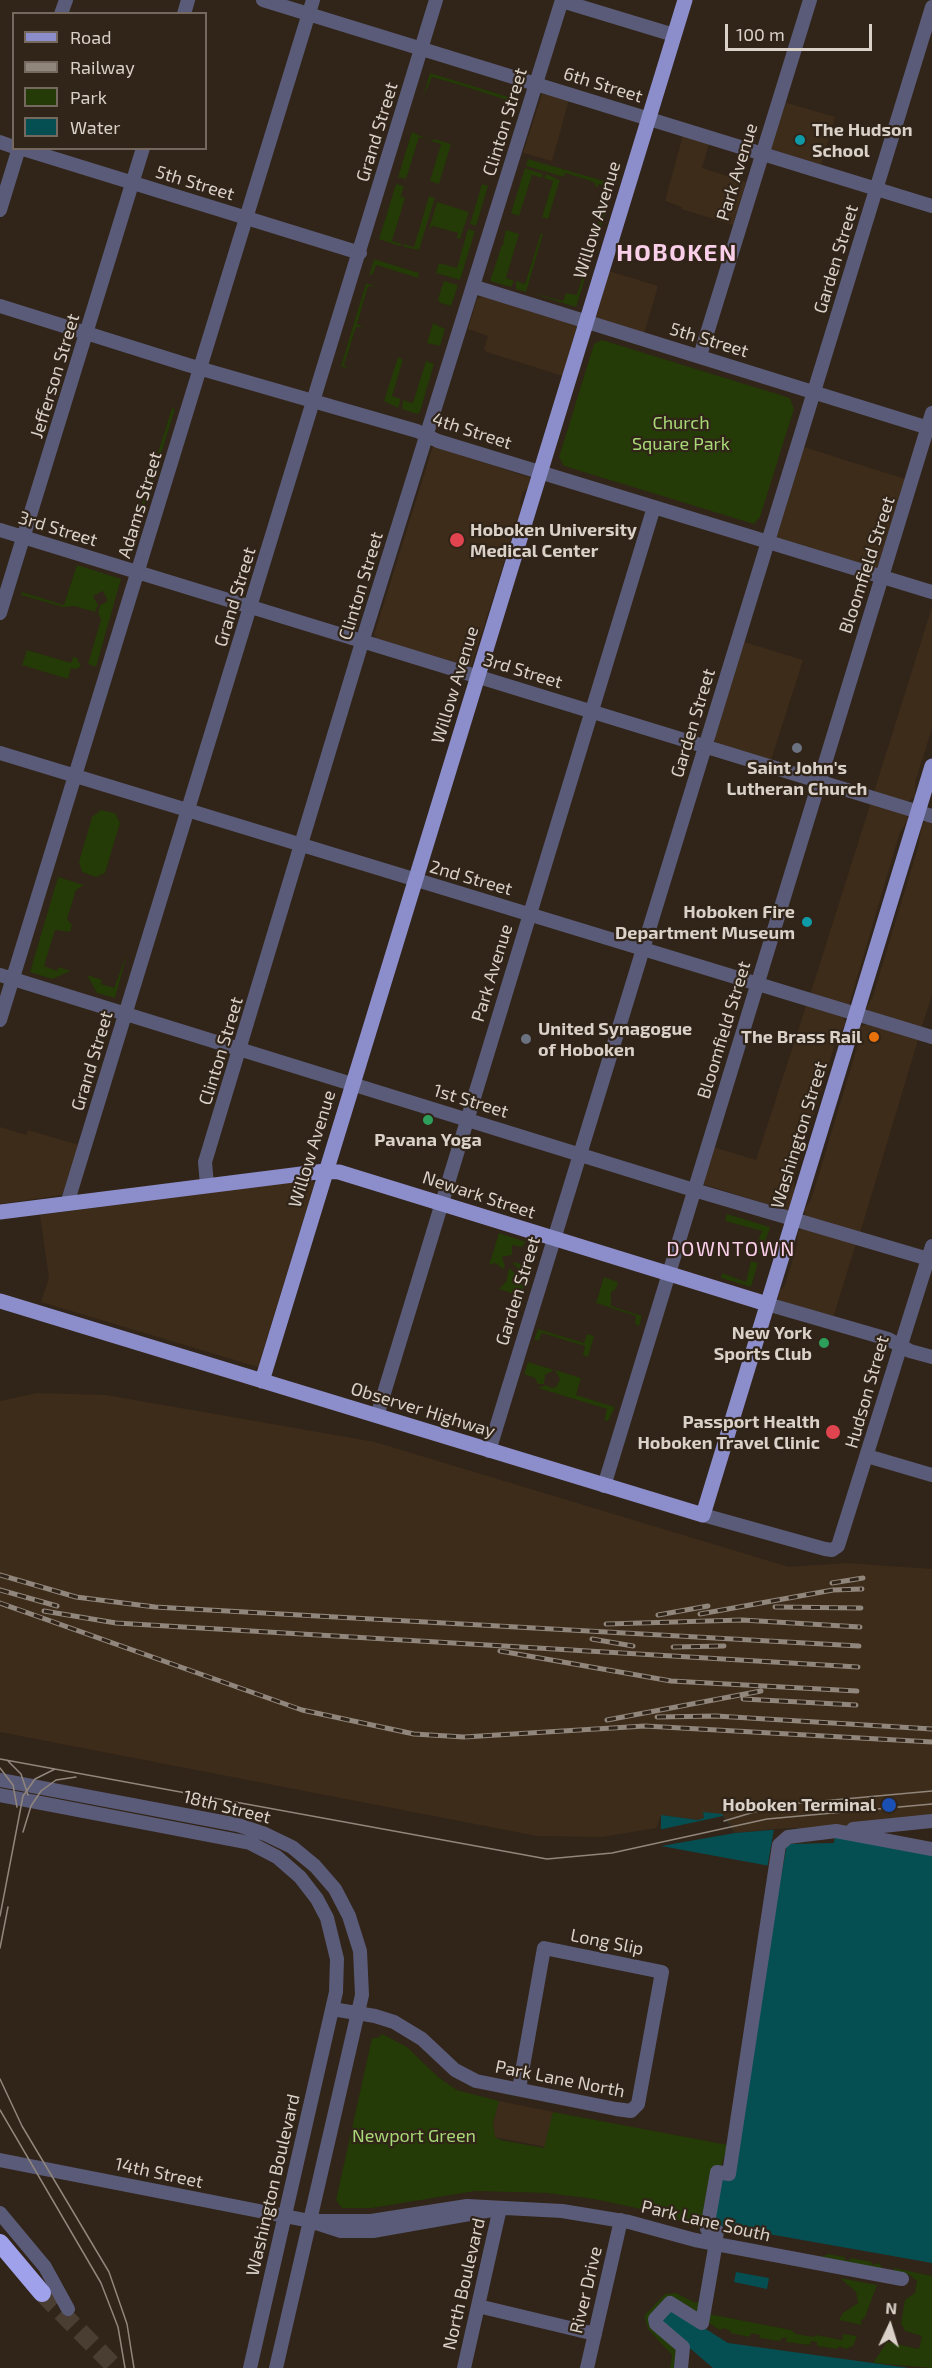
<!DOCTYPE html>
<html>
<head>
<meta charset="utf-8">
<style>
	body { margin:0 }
	#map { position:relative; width:932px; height:2368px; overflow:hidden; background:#312418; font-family:"Exo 2",sans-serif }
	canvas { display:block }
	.legend { position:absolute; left:12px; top:12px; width:195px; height:138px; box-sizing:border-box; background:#312418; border:2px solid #75695f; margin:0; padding:8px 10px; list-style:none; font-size:18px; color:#dad1c9 }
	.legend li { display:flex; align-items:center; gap:12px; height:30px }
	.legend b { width:30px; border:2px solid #75695f }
	.north { position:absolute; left:860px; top:2296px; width:60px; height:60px; -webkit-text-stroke:4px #312418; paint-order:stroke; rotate:4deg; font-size:16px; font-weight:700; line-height:24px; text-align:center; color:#dad1c9 }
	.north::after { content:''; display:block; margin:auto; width:21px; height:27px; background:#dad1c9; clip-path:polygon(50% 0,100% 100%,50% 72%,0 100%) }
	.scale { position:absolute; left:725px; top:24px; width:147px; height:27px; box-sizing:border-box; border:3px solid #dad1c9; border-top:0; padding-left:8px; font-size:18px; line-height:21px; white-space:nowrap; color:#dad1c9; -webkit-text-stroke:4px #312418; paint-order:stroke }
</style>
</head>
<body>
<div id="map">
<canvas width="932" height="2368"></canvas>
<ul class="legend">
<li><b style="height:8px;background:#8c8dcb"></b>Road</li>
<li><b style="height:8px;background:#91867c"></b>Railway</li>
<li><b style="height:16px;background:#243a07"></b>Park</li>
<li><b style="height:16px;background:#054f52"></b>Water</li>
</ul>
<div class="north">N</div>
<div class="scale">100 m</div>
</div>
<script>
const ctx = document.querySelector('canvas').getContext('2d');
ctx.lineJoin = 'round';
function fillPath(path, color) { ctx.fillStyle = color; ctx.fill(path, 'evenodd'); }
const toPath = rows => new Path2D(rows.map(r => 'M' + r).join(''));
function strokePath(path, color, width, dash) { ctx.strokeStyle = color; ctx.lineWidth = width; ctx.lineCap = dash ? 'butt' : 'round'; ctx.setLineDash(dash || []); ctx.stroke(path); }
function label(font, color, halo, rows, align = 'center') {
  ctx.font = font + ' "Exo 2",sans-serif'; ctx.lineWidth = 4.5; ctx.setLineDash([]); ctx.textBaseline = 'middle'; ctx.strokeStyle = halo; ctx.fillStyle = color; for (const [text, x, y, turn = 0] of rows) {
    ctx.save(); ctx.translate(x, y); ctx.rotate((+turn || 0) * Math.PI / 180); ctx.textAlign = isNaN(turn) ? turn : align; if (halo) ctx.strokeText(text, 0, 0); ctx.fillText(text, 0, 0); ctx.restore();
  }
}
const built = toPath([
	[542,94,569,100,552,161,523,153],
	[784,102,835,117,821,165,771,149],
	[683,135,709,143,702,168,746,182,733,225,681,209,682,207,665,201],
	[609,271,658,286,644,334,596,319],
	[482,296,577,326,563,376,487,352,484,349,488,336,468,329,477,299],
	[433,446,531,478,528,488,523,492,520,502,521,509,471,667,377,639,374,635],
	[804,447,905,479,877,568,776,542,778,520],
	[932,607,932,728,915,783,915,797,907,802,874,792],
	[744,642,803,660,771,760,717,743,714,739],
	[871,802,907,815,908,820,900,832,849,1005,810,995],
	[926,821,932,821,932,995,921,1029,868,1011,867,1007,873,996,918,847,922,824],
	[806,1006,843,1017,846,1023,837,1037,794,1180,795,1189,788,1211,703,1184,713,1147,756,1160],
	[867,1024,918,1040,860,1233,806,1217,804,1210,811,1200,859,1041,860,1027],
	[0,1127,26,1135,28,1130,79,1145,62,1195,0,1204],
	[307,1180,315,1182,258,1367,41,1302,49,1278,40,1215],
	[803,1228,856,1243,833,1318,779,1301,778,1298,780,1290,785,1285,797,1245,798,1231],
	[37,1393,106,1395,375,1442,789,1567,846,1563,932,1569,932,1823,835,1835,774,1829,735,1833,703,1812,704,1818,698,1820,661,1815,656,1828,602,1837,537,1836,0,1732,0,1401],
	[499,2101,553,2112,546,2147,495,2137,493,2123]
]);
const green = toPath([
	[430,73,515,99,508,124,513,102,463,86,432,77,423,98],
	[412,132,429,140,419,137,406,179,398,177],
	[434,139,451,144,439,184,430,181,441,144,431,141],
	[528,159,614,184,610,199,607,196,610,187,599,184,596,188,595,183,588,180,565,173,564,177,526,166],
	[525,168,543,174,542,178,532,175,519,216,511,213],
	[546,174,560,180,548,219,542,217,553,181,544,178],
	[396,184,404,186,401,196,405,198,392,241,402,244,400,246,379,239],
	[482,184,488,186,476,226,470,224],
	[429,196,435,198,419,250,404,247,403,244,414,247],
	[437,202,469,212,460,239,457,238,458,233,433,226,429,229],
	[604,206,607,207,576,307,528,292,563,301,566,293,577,295],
	[468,229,475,231,460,280,436,273,439,263,457,268],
	[506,230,519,234,506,278,514,281,511,287,490,281,502,245,505,243,503,242],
	[541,233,543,234,526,292,516,289,516,281,525,284],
	[374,259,419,273,418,278,376,265,373,274,369,275],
	[444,281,458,285,451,306,440,303,438,299],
	[366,283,376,287,368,286,357,324,363,327,356,327,344,365,349,369,341,366],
	[433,323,445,329,440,346,427,343],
	[602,340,790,398,794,409,760,517,754,524,564,466,559,457,594,344],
	[398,357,403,360,392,396,401,399,398,408,384,401],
	[426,361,434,364,420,412,417,414,402,409,403,400,413,403],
	[172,408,175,409,143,511,140,510],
	[77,565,121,579,96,667,88,664,101,619,98,613,100,605,108,601,103,591,93,596,98,605,95,612,74,606,63,607,21,595,22,592,64,605],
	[27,650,71,663,73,657,77,658,81,666,77,669,71,668,68,679,22,665],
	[101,810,115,813,120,823,105,873,96,877,82,872,79,862,92,817],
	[58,877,84,885,76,890,67,919,72,925,70,932,55,930,44,966,57,971,59,967,71,971,52,979,30,972],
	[127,954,115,998,97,993,87,975,102,980,101,984,114,988],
	[727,1214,770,1227,761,1254,754,1252,762,1231,725,1221],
	[499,1233,526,1242,522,1247,512,1245,512,1255,502,1257,505,1266,503,1269,495,1263,489,1265],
	[533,1254,521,1296,499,1289,506,1282,509,1268,516,1274,511,1283,522,1277,521,1272,512,1262,525,1265,529,1255],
	[751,1261,758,1263,751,1287,721,1278,722,1273,746,1282],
	[604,1277,618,1282,616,1289,611,1292,611,1306,642,1316,639,1326,635,1324,636,1316,596,1303],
	[538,1329,584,1343,587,1334,594,1336,588,1357,583,1355,585,1346,578,1344,542,1333,539,1340,534,1340],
	[528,1362,554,1370,545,1375,544,1384,538,1384,535,1378,524,1374],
	[555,1370,581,1378,576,1395,615,1407,608,1421,604,1420,607,1409,538,1388,545,1385,552,1388,557,1386,560,1379],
	[382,2034,407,2047,438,2077,457,2090,499,2101,493,2123,495,2137,501,2140,544,2148,553,2112,728,2145,701,2229,664,2214,594,2199,547,2193,475,2191,372,2208,342,2208,336,2200,372,2038,378,2038],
	[828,2254,845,2257,845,2260,850,2260,851,2258,872,2262,872,2265,879,2263,884,2271,821,2257],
	[894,2268,932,2276,932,2368,873,2363,887,2342,919,2349,922,2336,905,2331,901,2323,905,2300,915,2293,917,2281,910,2275,893,2272],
	[840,2278,877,2285,865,2317,861,2321,862,2325,839,2320,843,2313,858,2303,856,2292],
	[676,2293,696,2303,699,2301,700,2311,679,2349,677,2368,670,2368,672,2355,648,2329,644,2316,665,2294],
	[709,2314,791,2330,796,2334,814,2337,816,2335,842,2340,843,2334,857,2336,853,2346,846,2349,839,2346,838,2349,817,2346,817,2342,811,2341,810,2345,786,2342,787,2338,782,2338,780,2341,759,2338,760,2335,751,2333,750,2337,730,2333,731,2331,723,2328,720,2330,709,2323]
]);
const water = toPath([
	[703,1812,722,1814,735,1833,795,1828,932,1853,932,2263,712,2224,722,2177,770,1866,661,1846,661,1815,698,1820,704,1818],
	[736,2272,769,2278,767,2289,734,2282],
	[671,2307,728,2343,909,2368,713,2368,658,2321]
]);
const pier = toPath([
	[723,1816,735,1833,661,1846,658,1830],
	[795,1828,835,1835,834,1843,787,1844,775,1909,779,1871,767,1869,774,1829]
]);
const highwayTunnel = toPath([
	[42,2293,116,2368]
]);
const minor = toPath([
	[263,0,932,206],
	[562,1,674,35],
	[61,14,66,0],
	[184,14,188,0],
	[0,142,14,147],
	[20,148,360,253],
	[0,210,19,148],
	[475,287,932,429],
	[0,306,188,365,417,431,438,441,932,592],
	[700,356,810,0],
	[0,530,932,816],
	[0,613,143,148],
	[0,753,932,1037],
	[0,975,684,1187,932,1260],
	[0,1020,313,0],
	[207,1185,205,1162,363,639,562,0],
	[67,1204,436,0],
	[767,1304,888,1339,910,1351,932,1357],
	[377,1416,654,507],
	[489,1451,932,7],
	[867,1456,932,1475],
	[604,1486,932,413],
	[703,1515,825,1549,832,1550,838,1546,932,1246],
	[0,1780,238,1825,265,1834,292,1847,315,1866,335,1889,349,1916,360,1951,362,1995,276,2368],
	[0,1795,250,1843,277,1857,300,1877,317,1899,327,1918,337,1959,336,1992,250,2368],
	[853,1829,932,1821],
	[332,2009,375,2016,394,2022,422,2039,455,2070,476,2081,616,2109,631,2111,638,2104,662,1972,544,1948,519,2089],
	[0,2160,310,2221,341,2231,373,2231,492,2210],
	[0,2213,45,2267,68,2309],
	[310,2221,371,2221,467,2206,562,2211,629,2222,695,2240,902,2279],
	[716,2239,717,2231,707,2229,717,2172,729,2174,779,1845,788,1837,836,1831,932,1849],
	[478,2306,595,2334],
	[464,2368,500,2208],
	[587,2368,621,2220],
	[681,2368,683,2347,656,2324,655,2319,670,2303,702,2323,715,2248]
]);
const major = toPath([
	[0,1212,325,1171,339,1172,767,1304],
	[0,1301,703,1515,932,766],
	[262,1381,685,0]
]);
const highway = toPath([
	[0,2243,42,2293]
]);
const tram = toPath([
	[0,1759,547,1859,612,1853,767,1819,932,1804],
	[7,1760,21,1774,28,1795],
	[0,1768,13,1785,17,1807],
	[724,1821,778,1805,932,1791],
	[23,1832,31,1806,41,1791,56,1780,76,1777],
	[0,1916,23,1796,35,1779,55,1769],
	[0,1948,8,1907],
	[0,2079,22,2126,109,2272,127,2324,134,2368],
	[0,2110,101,2283,118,2327,125,2368]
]);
const rail = toPath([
	[0,1575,76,1597,155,1607,859,1646],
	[832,1583,863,1578],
	[0,1590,57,1606],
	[0,1603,302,1710,414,1734,464,1737,645,1726,932,1742],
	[775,1607,861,1608],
	[44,1611,116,1623,858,1667],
	[700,1614,833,1590,862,1589],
	[658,1615,708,1606],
	[606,1624,742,1620,860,1627],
	[592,1639,633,1646],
	[673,1647,724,1646],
	[500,1651,671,1681,857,1691],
	[743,1699,856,1705],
	[657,1717,716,1716,932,1729],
	[607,1720,761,1691]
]);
const markers = [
	[800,140,6,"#0f9aa8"],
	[457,540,8,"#e0444e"],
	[797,748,6,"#6b7280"],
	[807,922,6,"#0f9aa8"],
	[874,1037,6,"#e8710a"],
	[526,1039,6,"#6b7280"],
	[428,1120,6,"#2e9e5b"],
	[824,1343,6,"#2e9e5b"],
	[833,1432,8,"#e0444e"],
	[889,1805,8,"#1a4fb4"]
];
const streetNames = [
	["6th Street",603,85,17],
	["Clinton Street",505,122,-73],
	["Grand Street",377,132,-73],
	["Park Avenue",737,172,-73],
	["5th Street",195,183,17],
	["Willow Avenue",597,220,-73],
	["Garden Street",836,259,-73],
	["5th Street",709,340,17],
	["Jefferson Street",55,376,-73],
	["4th Street",472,431,18],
	["Adams Street",140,505,-73],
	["3rd Street",58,529,17],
	["Bloomfield Street",867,565,-72],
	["Clinton Street",361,586,-73],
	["Grand Street",235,597,-73],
	["3rd Street",523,671,17],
	["Willow Avenue",455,685,-73],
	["Garden Street",693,723,-73],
	["2nd Street",471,878,16],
	["Park Avenue",492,973,-73],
	["Bloomfield Street",724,1030,-73],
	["Clinton Street",221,1051,-73],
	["Grand Street",92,1061,-73],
	["1st Street",471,1101,17],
	["Washington Street",799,1135,-73],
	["Willow Avenue",312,1149,-73],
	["Newark Street",479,1195,18],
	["Garden Street",518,1291,-73],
	["Hudson Street",867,1392,-74],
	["Observer Highway",423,1410,17],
	["18th Street",227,1807,14],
	["Long Slip",607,1942,11],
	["Park Lane North",560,2079,11],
	["14th Street",159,2173,12],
	["Washington Boulevard",273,2185,-77],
	["Park Lane South",706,2221,13],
	["North Boulevard",464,2284,-77],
	["River Drive",586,2290,-77]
];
const poiNames = [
	["The Hudson",812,130,"left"],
	["School",812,151,"left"],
	["Hoboken University",470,530,"left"],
	["Medical Center",470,551,"left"],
	["Saint John's",797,768,"center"],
	["Lutheran Church",797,789,"center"],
	["Hoboken Fire",795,912],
	["Department Museum",795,933],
	["United Synagogue",538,1029,"left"],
	["of Hoboken",538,1050,"left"],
	["The Brass Rail",862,1037],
	["Pavana Yoga",428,1140,"center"],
	["New York",812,1333],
	["Sports Club",812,1354],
	["Passport Health",820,1422],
	["Hoboken Travel Clinic",820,1443],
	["Hoboken Terminal",876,1805]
];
const parkNames = [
	["Church",681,423],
	["Square Park",681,444],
	["Newport Green",414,2136]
];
const neighbourhoodNames = [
	["DOWNTOWN",731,1249]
];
const districtNames = [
	["HOBOKEN",677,253]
];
fillPath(built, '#3d2c1a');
fillPath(green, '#243a07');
fillPath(water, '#054f52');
fillPath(pier, '#312418');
strokePath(highwayTunnel, '#4a3e33', 18, [18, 9]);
strokePath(minor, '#5a5b79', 14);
strokePath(major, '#8c8dcb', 15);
strokePath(highway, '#a0a1eb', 18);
strokePath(tram, '#91867c', 1.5);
strokePath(rail, '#91867c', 5);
strokePath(rail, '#312418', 3, [9]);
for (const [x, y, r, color] of markers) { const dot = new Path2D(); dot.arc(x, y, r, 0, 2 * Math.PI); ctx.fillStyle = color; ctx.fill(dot); strokePath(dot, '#312418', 2); }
label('18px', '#dad1c9', '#312418', streetNames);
label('bold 18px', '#dad1c9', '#312418', poiNames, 'right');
label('18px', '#a8d977', '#312418', parkNames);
ctx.letterSpacing = '1.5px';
label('20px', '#facfea', '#312418', neighbourhoodNames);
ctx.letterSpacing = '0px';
ctx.letterSpacing = '1.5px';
label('bold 24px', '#facfea', '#312418', districtNames);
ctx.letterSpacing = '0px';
</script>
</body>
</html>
